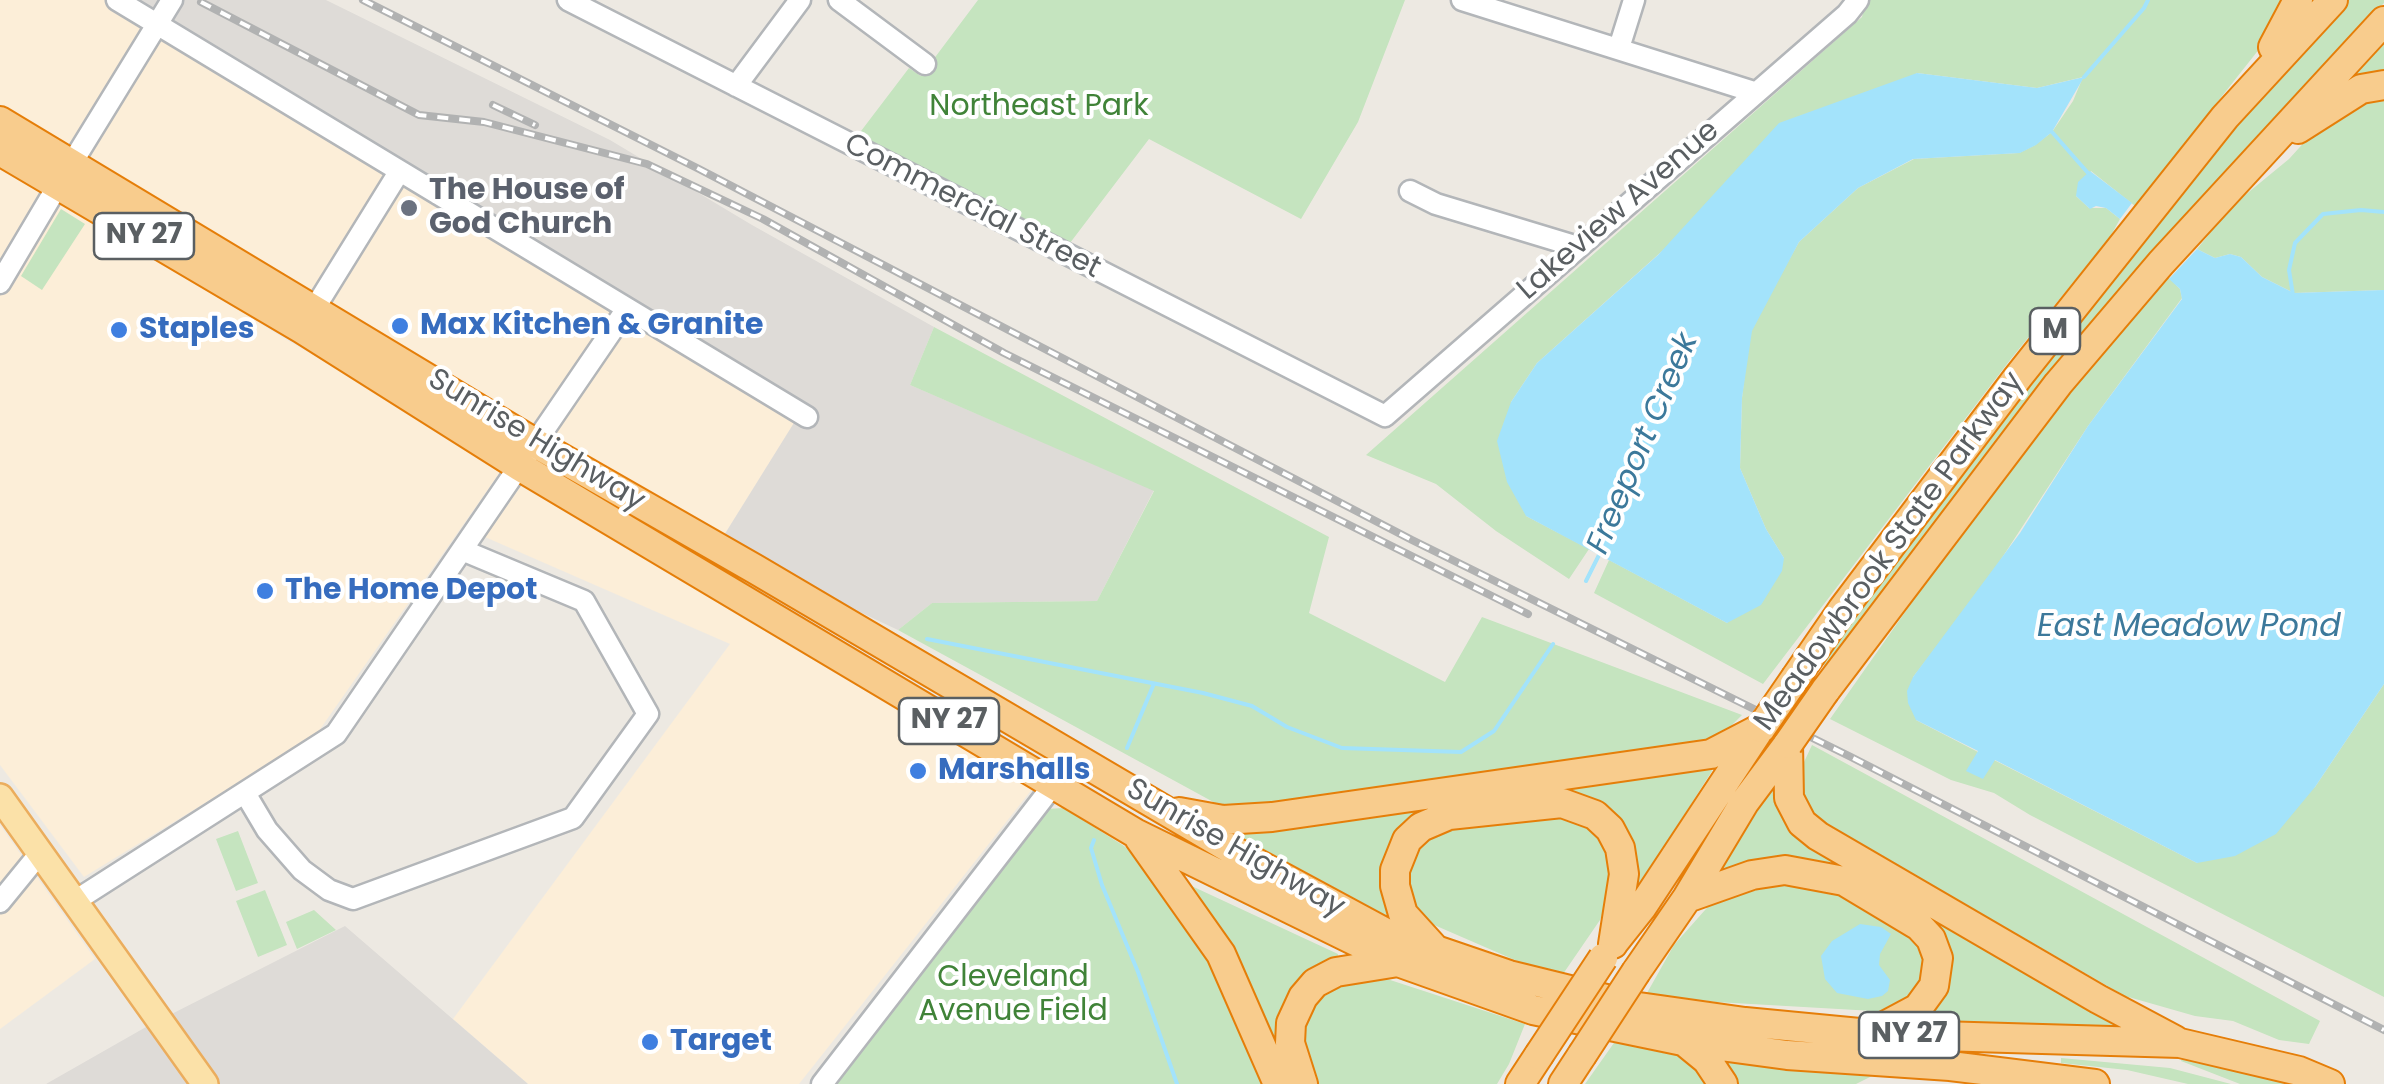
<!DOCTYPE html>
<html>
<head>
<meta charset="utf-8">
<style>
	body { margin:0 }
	canvas { display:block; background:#ede9e2 }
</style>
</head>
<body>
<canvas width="2384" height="1084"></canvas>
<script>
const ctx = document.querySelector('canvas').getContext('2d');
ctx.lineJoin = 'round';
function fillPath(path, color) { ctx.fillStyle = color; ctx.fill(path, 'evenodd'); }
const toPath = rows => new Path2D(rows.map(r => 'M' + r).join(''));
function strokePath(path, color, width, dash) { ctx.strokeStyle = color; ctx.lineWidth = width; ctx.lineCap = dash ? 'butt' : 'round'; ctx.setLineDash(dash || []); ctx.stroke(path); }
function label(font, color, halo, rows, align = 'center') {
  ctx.font = font + ' Poppins,sans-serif'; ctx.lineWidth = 8; ctx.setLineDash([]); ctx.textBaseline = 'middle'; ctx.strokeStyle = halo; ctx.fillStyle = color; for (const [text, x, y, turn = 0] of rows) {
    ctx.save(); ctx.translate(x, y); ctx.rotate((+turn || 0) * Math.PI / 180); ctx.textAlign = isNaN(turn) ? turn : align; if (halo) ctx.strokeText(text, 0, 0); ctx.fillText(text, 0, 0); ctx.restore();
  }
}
const commercial = toPath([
	[0,0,107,0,798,417,718,545,0,104],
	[0,163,287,340,505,465,316,735,84,877,0,765],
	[521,486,749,617,1033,788,799,1084,528,1084,453,1019,730,644,485,537],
	[0,825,95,959,0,1029]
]);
const industrial = toPath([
	[107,0,326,0,610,140,752,225,934,327,910,385,1154,490,1097,601,932,603,898,630,718,545,797,418],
	[345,926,528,1084,46,1084,146,1027]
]);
const green = toPath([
	[978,0,1405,0,1358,122,1301,219,1149,139,1070,243,858,135,909,68,921,76],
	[1866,0,2288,0,2264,43,2135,206,2091,171,2076,196,2089,208,2106,208,2120,219,2110,237,2010,360,1763,684,1594,593,1609,560,1727,623,1784,558,1766,529,1740,468,1742,398,1750,330,1799,242,1858,188,1914,159,2019,153,2035,145,2052,132,2073,101,2083,77,2037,88,1917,73,1661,252,1537,363,1511,402,1526,516,1589,549,1569,579,1496,531,1436,484,1366,455,1862,17],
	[2346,0,2384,0,2384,3,2044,378,1826,666,1821,664,2029,381,2164,211],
	[2384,38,2384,72,2348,88,2363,61],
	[2384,96,2384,290,2294,293,2262,277,2241,257,2230,254,2215,258,2197,249,2233,205,2289,159,2319,126,2372,99],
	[61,209,85,224,42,290,21,276],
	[2166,275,2180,289,2182,298,2088,426,1979,593,1913,677,1916,720,1978,752,1967,771,1994,760,2197,863,2315,787,2384,684,2384,997,2030,815,1994,793,1951,780,1830,719,1986,497],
	[934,327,1329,537,1309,613,1445,682,1482,617,1742,715,1719,738,1228,810,898,630,932,603,1097,601,1154,491,910,385],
	[1812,745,2320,1021,2309,1044,2279,1040,2233,1021,2195,1016,2125,996,1827,825,1806,805,1797,777],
	[1709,764,1712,771,1623,911,1595,803,1425,815,1394,908,1387,916,1343,897,1230,833],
	[1783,769,1787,809,2119,1017,2113,1028,1919,1020,1947,961,1856,879,1717,876],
	[1064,808,1124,846,1171,889,1217,960,1273,1084,830,1084,1046,809],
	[1526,811,1590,817,1614,847,1609,895,1600,920,1563,974,1531,967,1418,918,1402,884,1423,833],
	[238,831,258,883,236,891,216,839],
	[1803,876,1844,887,1925,941,1928,987,1891,1012,1716,1002,1647,993,1674,945,1713,901,1746,883],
	[1183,882,1338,954,1337,961,1315,973,1290,1075],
	[265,890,287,945,258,957,236,901],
	[314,910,336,930,297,949,286,922],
	[1384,978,1525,1024,1509,1064,1497,1084,1314,1084,1299,1049,1303,1014,1324,987],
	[1616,1040,1689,1054,1717,1084,1585,1084],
	[2183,1057,2299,1084,2240,1084,2181,1061],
	[2061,1058,2170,1068,2231,1084,2188,1084,2127,1070,2061,1063],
	[1731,1060,1876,1074,1856,1084,1733,1084,1725,1064]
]);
const water = toPath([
	[1917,73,2037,88,2084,77,2052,132,2036,145,2020,153,1913,159,1858,188,1799,242,1752,331,1742,398,1740,468,1766,529,1784,558,1782,571,1761,605,1727,623,1526,516,1507,482,1497,441,1511,402,1537,363,1658,255,1779,123],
	[2090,171,2132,203,2120,219,2106,208,2096,206,2090,209,2076,196,2078,182],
	[2197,249,2215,258,2230,254,2241,257,2262,277,2294,293,2384,290,2384,684,2315,787,2276,834,2235,856,2197,863,1995,760,1983,779,1966,771,1978,751,1916,720,1908,703,1907,691,1913,677,2020,533,2088,426,2182,299,2180,289,2169,279],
	[1860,924,1881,927,1891,934,1880,954,1879,965,1890,980,1888,991,1882,996,1868,999,1837,993,1825,979,1821,956,1832,941]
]);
const stream = toPath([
	[2084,77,2144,8,2148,0],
	[2052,132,2088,173],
	[2293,295,2289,270,2295,243,2323,214,2361,210,2384,212],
	[1586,581,1601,551],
	[927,639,1203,693,1252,706,1287,727,1342,748,1461,752,1494,731,1553,644],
	[1127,748,1153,686],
	[1094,840,1091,848,1102,885,1138,972,1177,1084]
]);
const minor = toPath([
	[117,0,807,417],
	[568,0,1385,416,1847,14,1858,0],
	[839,0,925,64],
	[1462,0,1754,92],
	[1619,48,1634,0],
	[736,86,800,0],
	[72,163,172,0],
	[1410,191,1436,204,1578,247],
	[0,283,58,185],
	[308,319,399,172],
	[245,793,267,830,302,870,329,890,353,899,573,818,648,714,584,601,462,550],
	[75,901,336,734,626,310],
	[0,902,40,853],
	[822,1084,1075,757]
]);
const major = toPath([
	[0,797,205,1084]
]);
const highway = toPath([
	[2273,47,2298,0],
	[0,121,535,443,755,569,1234,851,1386,933,1509,975,1639,1007,1745,1022,1870,1034,2180,1043,2299,1071,2330,1084],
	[2298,129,2361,89,2384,85],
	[0,151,302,329,519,466,1135,833,1398,962,1533,1010,1683,1041,1787,1055,1950,1066,2095,1084],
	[1796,677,1842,610,2018,377,2225,117,2333,0],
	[1825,691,2058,384,2161,263,2384,21],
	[1788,744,1789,798,1802,823,1818,836,2098,999,2175,1040],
	[1179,812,1223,820,1272,817,1711,754,1761,728],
	[1139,838,1221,954,1278,1084],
	[1687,898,1752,875,1785,870,1844,881,1919,926,1931,939,1938,958,1934,986,1918,1008,1875,1031],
	[1615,941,1642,907,1757,733],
	[1433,947,1403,914,1395,886,1395,870,1407,840,1421,827,1449,815,1562,803,1595,815,1610,829,1620,848,1624,874,1613,944],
	[1636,972,1687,898,1744,803,1788,744],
	[1685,1042,1707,1060,1723,1084],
	[1303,1084,1290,1043,1291,1023,1303,997,1315,983,1336,972,1398,962],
	[1520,1084,1539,1055],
	[1563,1084,1582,1055]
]);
const rail = toPath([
	[363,0,699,169,1412,540,1851,757,2384,1030],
	[201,2,419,115,484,122,647,164,763,219,1004,353,1528,614],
	[493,105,535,125]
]);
const highwayBridge = toPath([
	[1761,728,1796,677],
	[1788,744,1825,691],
	[1539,1055,1603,958],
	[1582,1055,1636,972]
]);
const markers = [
	[409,208,10,"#6b7280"],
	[400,326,10,"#3f7fe0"],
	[119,330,10,"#3f7fe0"],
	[265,591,10,"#3f7fe0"],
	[918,771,10,"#3f7fe0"],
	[650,1042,10,"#3f7fe0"]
];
const shields = [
	[144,236,100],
	[2055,331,50],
	[949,721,100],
	[1909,1035,100]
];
const shieldNames = [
	["NY 27",144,236],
	["M",2055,331],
	["NY 27",949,721],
	["NY 27",1909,1035]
];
const parkNames = [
	["Northeast Park",1039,107],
	["Cleveland",1013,978],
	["Avenue Field",1013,1012]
];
const worshipNames = [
	["The House of",429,191],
	["God Church",429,225]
];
const streetNames = [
	["Commercial Street",972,207,27],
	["Lakeview Avenue",1619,211,-41],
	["Sunrise Highway",536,441,31],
	["Meadowbrook State Parkway",1890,552,-54],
	["Sunrise Highway",1235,849,30]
];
const shopNames = [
	["Max Kitchen & Granite",420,326],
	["Staples",139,330],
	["The Home Depot",285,591],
	["Marshalls",938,771],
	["Target",670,1042]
];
const waterNames = [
	["Freeport Creek",1644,444,-67],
	["East Meadow Pond",2189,628]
];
fillPath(commercial, '#fceed8');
fillPath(industrial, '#dedbd7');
fillPath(green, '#c5e4bf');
fillPath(water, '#a3e3fb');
strokePath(stream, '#a3e3fb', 4);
strokePath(minor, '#b3b6b9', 25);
strokePath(major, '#ebad5d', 30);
strokePath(highway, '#e57e09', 32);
strokePath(minor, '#fff', 20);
strokePath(major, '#fbe1a8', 25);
strokePath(highway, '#f8cc8d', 28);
strokePath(rail, '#b1b2b2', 8);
strokePath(rail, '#fff', 4, [11]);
strokePath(highwayBridge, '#e57e09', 32, []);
strokePath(highwayBridge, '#f8cc8d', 28);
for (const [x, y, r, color] of markers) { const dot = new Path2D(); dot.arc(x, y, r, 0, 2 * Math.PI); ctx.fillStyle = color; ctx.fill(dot); strokePath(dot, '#fff', 4); }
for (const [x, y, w] of shields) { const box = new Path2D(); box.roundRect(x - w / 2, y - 23, w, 46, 8); ctx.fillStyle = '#fff'; ctx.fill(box); strokePath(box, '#5a5f62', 2.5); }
label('bold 28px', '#5a5f62', null, shieldNames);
label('30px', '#408338', '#fff', parkNames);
label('bold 30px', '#5b616d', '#fff', worshipNames, 'left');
label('30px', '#5a5f62', '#fff', streetNames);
label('bold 30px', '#366cbe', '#fff', shopNames, 'left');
label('italic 32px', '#3c799b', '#fff', waterNames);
</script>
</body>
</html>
